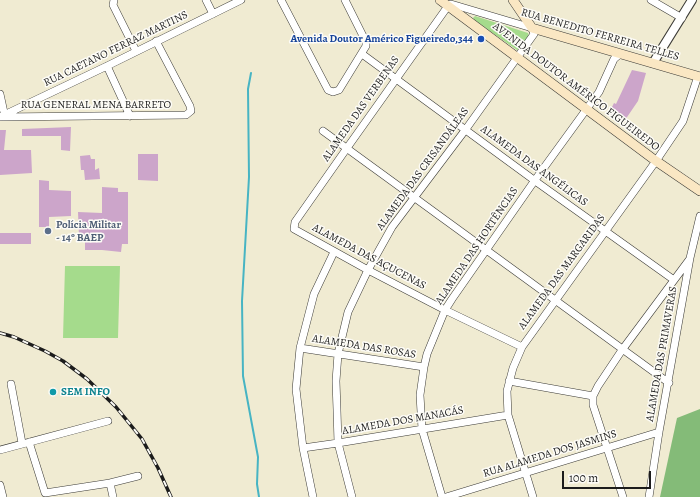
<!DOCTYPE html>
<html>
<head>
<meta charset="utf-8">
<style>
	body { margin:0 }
	#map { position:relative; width:700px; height:497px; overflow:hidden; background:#f0ebd2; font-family:Alegreya,serif }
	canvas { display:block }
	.scale { position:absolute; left:562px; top:471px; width:89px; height:18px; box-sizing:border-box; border:2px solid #1c1c1c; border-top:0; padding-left:5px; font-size:12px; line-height:14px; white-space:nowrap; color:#1c1c1c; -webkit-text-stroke:3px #fdfcf7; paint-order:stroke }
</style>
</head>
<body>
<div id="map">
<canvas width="700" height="497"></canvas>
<div class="scale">100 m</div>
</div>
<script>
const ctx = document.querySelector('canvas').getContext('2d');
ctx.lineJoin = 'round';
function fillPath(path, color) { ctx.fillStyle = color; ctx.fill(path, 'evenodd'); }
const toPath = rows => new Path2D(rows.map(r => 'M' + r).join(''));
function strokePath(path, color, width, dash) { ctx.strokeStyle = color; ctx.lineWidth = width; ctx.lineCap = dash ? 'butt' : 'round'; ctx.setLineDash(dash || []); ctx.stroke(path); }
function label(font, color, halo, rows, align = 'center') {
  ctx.font = font + ' Alegreya,serif'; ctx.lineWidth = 3; ctx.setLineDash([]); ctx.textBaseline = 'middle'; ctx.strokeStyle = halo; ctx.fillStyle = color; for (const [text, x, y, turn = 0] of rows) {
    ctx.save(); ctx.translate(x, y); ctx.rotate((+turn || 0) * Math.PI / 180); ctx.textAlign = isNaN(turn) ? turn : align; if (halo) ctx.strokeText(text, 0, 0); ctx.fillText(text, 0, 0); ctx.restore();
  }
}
const green = toPath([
	[475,16,528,33,529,37,520,49,517,50,474,20,473,18],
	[65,266,120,266,118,338,63,338]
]);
const forest = toPath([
	[700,409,700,497,660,497,677,418]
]);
const stream = toPath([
	[251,73,248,89,249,177,242,301,243,376,258,457,257,484,259,497]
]);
const building = toPath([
	[632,70,646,73,638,101,623,123,609,113,614,103,616,104],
	[71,127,70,151,61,150,61,136,22,136,22,129],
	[0,130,6,130,4,150,31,150,32,173,0,175],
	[138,154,158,154,158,181,138,180],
	[90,155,91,159,95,159,95,170,99,168,100,179,85,180,84,170,81,170,80,156],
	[39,180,49,181,49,190,71,191,71,216,49,217,49,227,39,227],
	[102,187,118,188,118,192,128,192,128,244,122,244,121,252,102,250,85,250,85,235,79,237,78,212,102,213],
	[0,233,31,233,31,244,0,244]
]);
const minor = toPath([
	[114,0,113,5,136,51],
	[206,0,213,14],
	[281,0,328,90,333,92,339,90,366,46,366,42,345,0],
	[651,0,682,18],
	[362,54,538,183,674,280],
	[107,66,130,116],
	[0,94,5,117],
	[2,116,107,66,241,0],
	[0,117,186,115,191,111,190,106,156,41],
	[323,131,669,383],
	[300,348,424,367],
	[509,381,593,396],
	[11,384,22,443],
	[29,442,45,493,110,483,138,476],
	[303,448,338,443,508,415],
	[0,450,108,421],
	[110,483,113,497],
	[0,485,3,497],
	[313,497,303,448,296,389,300,348,314,294,334,252],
	[352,497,338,443,337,410,336,381,338,354,348,312,368,270,392,227,466,129,534,34,532,28,451,4,448,6,347,148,295,222,294,229,368,270,445,310,522,347],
	[442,497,422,429,420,395,424,367,427,354,445,310,452,299,535,180,599,92,614,59,620,54],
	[446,497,659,432],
	[533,497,508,415,507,391,513,368,522,347,656,161,683,121,698,76],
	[623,497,593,405,593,396,598,386,622,350,689,260],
	[649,497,659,432,690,258,700,216]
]);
const tertiary = toPath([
	[653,63,692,0]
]);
const secondary = toPath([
	[440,0,656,161,700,191],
	[513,0,532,28,700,77]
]);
const rail = toPath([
	[0,333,14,337,45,351,63,361,87,379,116,407,142,439,158,468,171,497]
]);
const markers = [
	[481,39,4,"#1a4fb4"],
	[48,231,4,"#5c6f8a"],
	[53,392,4,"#0f9aa8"]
];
const streetNames = [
	["RUA BENEDITO FERREIRA TELLES",600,35,16],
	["RUA CAETANO FERRAZ MARTINS",116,49,-26],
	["AVENIDA DOUTOR AMÉRICO FIGUEIREDO",576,87,37],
	["RUA GENERAL MENA BARRETO",96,105],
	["ALAMEDA DAS VERBENAS",361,109,-55],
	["ALAMEDA DAS ANGÉLICAS",534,166,36],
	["ALAMEDA DAS CRISANDÁLEAS",423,169,-54],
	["ALAMEDA DAS HORTÊNCIAS",477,246,-56],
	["ALAMEDA DAS AÇUCENAS",369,257,28],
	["ALAMEDA DAS MARGARIDAS",562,272,-54],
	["ALAMEDA DAS ROSAS",364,347,9],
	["ALAMEDA DAS PRIMAVERAS",662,354,-80],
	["ALAMEDA DOS MANACÁS",403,421,-10],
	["RUA ALAMEDA DOS JASMINS",550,454,-17]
];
const transitNames = [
	["Avenida Doutor Américo Figueiredo,344",473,39]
];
const serviceNames = [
	["Polícia Militar",56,225],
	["- 14º BAEP",56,238]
];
const cultureNames = [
	["SEM INFO",61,392]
];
fillPath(green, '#a5db8c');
fillPath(forest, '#84bb78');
strokePath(stream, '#47b4c3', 2);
fillPath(building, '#cca5ca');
strokePath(minor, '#3c3b37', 8);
strokePath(tertiary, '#3c3b37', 10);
strokePath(secondary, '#3c3b37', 10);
strokePath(minor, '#fff', 7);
strokePath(tertiary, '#fff', 8);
strokePath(secondary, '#fae7c3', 9);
strokePath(rail, '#1c1c1c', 3.5);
strokePath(rail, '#fdfcf7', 2, [6]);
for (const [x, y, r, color] of markers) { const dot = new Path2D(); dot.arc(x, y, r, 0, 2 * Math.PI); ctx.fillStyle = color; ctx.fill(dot); strokePath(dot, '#fdfcf7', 1.5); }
label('11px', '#1c1c1c', '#fdfcf7', streetNames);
label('bold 11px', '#164399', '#fdfcf7', transitNames, 'right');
label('bold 11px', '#4e5e75', '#fdfcf7', serviceNames, 'left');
label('bold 11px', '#0d838f', '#fdfcf7', cultureNames, 'left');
</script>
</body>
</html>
